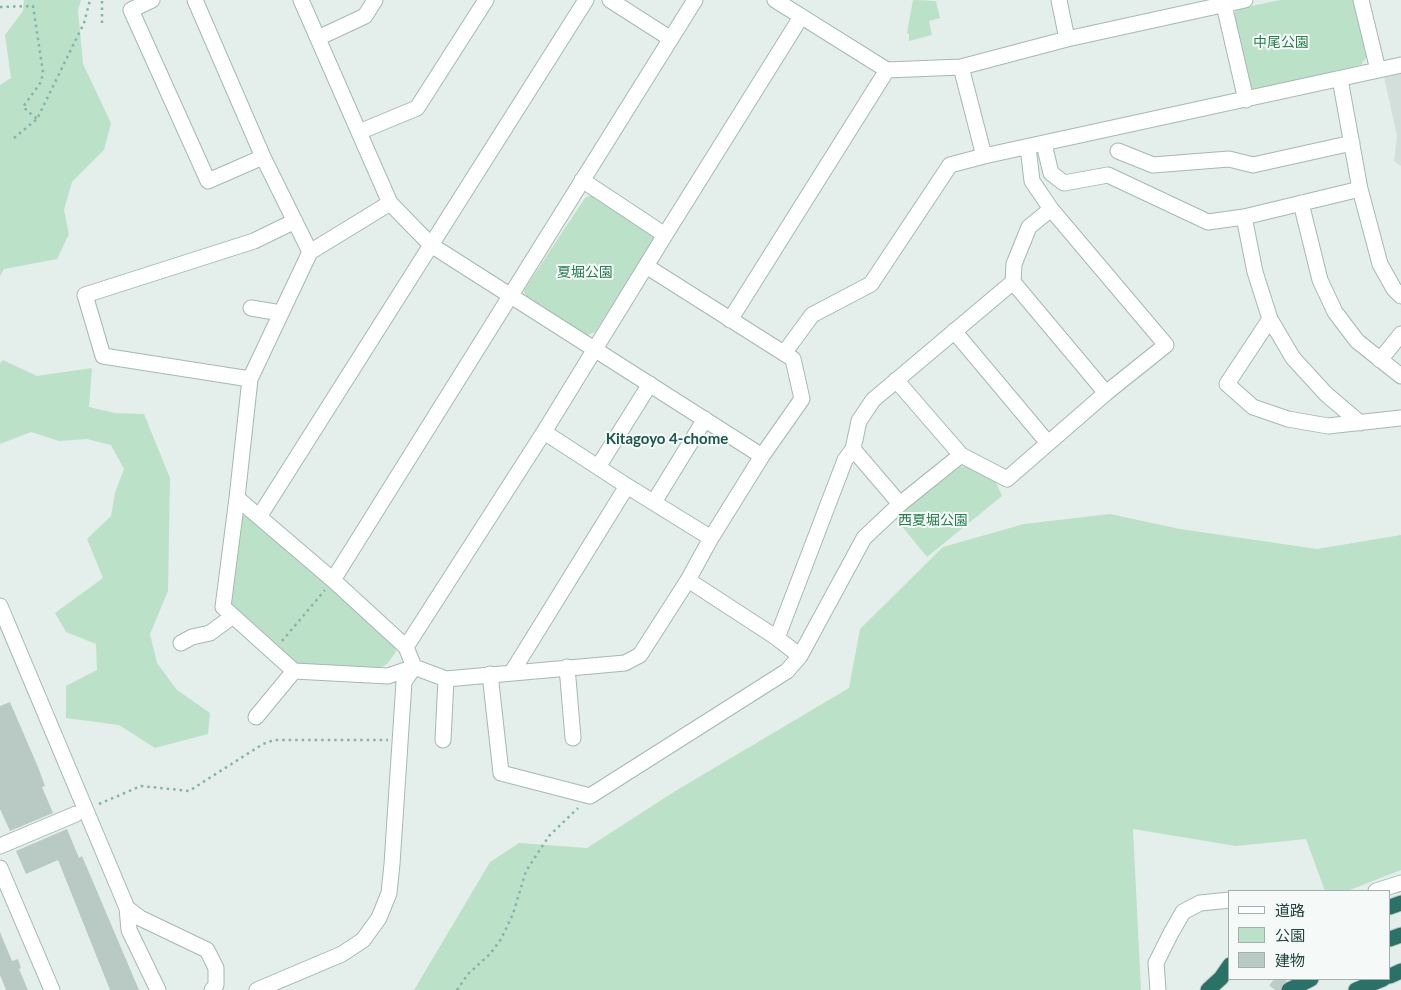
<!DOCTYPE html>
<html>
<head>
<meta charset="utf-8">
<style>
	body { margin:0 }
	#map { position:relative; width:1401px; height:990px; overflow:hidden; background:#e4efeb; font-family:Lato,"Noto Sans JP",sans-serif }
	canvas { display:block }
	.legend { position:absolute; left:1228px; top:890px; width:162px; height:90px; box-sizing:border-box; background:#f5faf8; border:1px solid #a0b0ad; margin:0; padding:6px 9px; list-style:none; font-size:15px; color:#21423c }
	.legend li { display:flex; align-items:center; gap:10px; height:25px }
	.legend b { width:25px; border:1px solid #a0b0ad }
</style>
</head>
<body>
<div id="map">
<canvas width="1401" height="990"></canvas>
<ul class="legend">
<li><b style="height:6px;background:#fff"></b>道路</li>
<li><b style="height:14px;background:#bbe1c8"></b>公園</li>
<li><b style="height:14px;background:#b9cac4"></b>建物</li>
</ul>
</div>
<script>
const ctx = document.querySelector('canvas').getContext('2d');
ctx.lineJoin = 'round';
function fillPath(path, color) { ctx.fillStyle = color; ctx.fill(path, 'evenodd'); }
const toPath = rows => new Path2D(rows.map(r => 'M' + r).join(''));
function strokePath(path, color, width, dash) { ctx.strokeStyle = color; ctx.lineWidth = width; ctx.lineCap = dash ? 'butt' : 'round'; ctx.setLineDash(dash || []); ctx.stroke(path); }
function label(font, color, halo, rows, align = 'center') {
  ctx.font = font + ' Lato,"Noto Sans JP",sans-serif'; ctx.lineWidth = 4; ctx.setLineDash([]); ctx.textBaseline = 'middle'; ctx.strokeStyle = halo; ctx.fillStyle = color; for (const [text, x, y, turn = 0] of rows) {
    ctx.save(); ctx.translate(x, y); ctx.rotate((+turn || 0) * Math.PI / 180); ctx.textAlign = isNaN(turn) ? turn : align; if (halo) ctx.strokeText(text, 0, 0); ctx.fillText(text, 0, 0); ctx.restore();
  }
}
const built = toPath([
	[1401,65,1401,166,1394,161,1397,136,1384,77,1378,70]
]);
const green = toPath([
	[24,0,81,0,78,10,83,64,111,123,104,150,72,182,64,210,69,234,57,259,4,269,0,276,0,85,11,78,5,35,23,11],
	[913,0,936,1,940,18,929,21,932,35,909,41,909,34,907,33],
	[1280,0,1354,0,1367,56,1361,65,1254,90,1248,85,1231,19,1237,9],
	[594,194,651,231,655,239,595,332,586,336,526,301,524,290,585,198],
	[3,360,37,376,92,368,89,407,115,413,144,414,170,478,168,591,150,634,157,663,177,690,210,713,208,734,155,748,119,725,66,718,66,686,97,670,96,644,66,632,55,613,103,578,87,539,111,516,115,493,124,469,111,445,87,439,59,441,31,432,0,444,0,363],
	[970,465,995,480,1002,496,927,557,895,518,960,467],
	[250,514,394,640,396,652,387,664,380,668,297,666,226,602,238,518],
	[1110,514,1180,529,1317,549,1401,535,1401,870,1347,891,1325,891,1306,839,1236,846,1133,829,1141,990,414,990,490,862,519,843,587,848,677,790,849,688,860,629,943,547,1024,524]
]);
const building = toPath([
	[10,702,38,767,45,786,42,787,53,813,10,831,0,809,0,706],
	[67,829,79,858,82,856,139,990,110,990,58,860,26,874,16,851],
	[0,932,12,961,18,959,21,968,19,969,28,990,6,990,0,975]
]);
const highwayTunnel = toPath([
	[1275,990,1284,979]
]);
const path = toPath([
	[0,7,33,6,43,72,41,82,23,107,37,119],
	[102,23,102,0],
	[14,138,37,119,84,23,90,0],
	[282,641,325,590],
	[99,804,141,786,189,791,263,744,274,740,388,740],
	[457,990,468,974,490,954,501,939,513,914,526,871,549,836,578,808]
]);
const minor = toPath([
	[152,0,131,10,208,181,263,157],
	[195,0,263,157,310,252,250,379,237,498,223,607,294,671,388,676,414,667,446,679,625,663,640,655,688,580,711,538,762,456,802,399,793,359,646,266],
	[301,0,390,203,431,245,762,456],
	[610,0,671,39],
	[775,0,887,70,961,67,1067,39,1245,0],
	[1059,0,1067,39],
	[1361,0,1378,70],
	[1224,5,1246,100],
	[318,38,365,16,375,0],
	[961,67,984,156],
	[1340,79,1360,189,1380,264,1394,289,1401,296],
	[359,132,417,108,486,0],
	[1044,144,1051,173,1064,183,1108,175,1208,222,1244,217,1360,189],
	[1118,151,1153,165,1229,159,1253,165,1352,143],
	[582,180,665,235],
	[1301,203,1320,280,1335,312,1357,341,1401,376],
	[1244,217,1255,272,1270,319,1293,358,1326,394,1360,423],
	[310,252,390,203],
	[1013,282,1106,393],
	[251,308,281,313],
	[1270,319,1227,384,1253,407,1288,419,1328,426,1401,418],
	[730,320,887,70],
	[954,331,1048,443],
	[785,352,812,315,871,284,950,165,984,156,1401,65],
	[1380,360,1401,334],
	[250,379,103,356,85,295,254,241,295,221],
	[896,380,961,455],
	[544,432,627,486,711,538],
	[598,467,650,384],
	[237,498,333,580,406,647,414,667,404,682,392,864,389,893,379,918,363,940,342,954,257,990],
	[654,502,705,419],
	[900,504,853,449,859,421,873,400,1013,282,1014,264,1029,227,1051,209],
	[259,517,586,0],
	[333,580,695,0],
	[688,580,777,638,800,656],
	[0,606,127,908,129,930,158,990],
	[777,638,845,460,853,449],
	[181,643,192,637,210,633,233,616],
	[406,647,544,432,665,235,801,17],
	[567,667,573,738],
	[512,672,627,486],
	[490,674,501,773,590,796,787,671,800,656,864,538,900,504,961,455,1007,479,1106,393,1166,345,1051,209,1032,181,1028,147],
	[256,717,294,671],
	[443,740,446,679],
	[0,846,76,814],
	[0,868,52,990],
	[1376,891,1401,883],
	[127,908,140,918,207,950,216,968,216,985,212,990],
	[1158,990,1156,963,1171,933,1183,912,1200,903,1230,900]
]);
const highway = toPath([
	[1390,907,1401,903],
	[1390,939,1401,935],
	[1390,976,1401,971],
	[1208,990,1221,978,1230,965],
	[1289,990,1311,979],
	[1356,990,1383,979]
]);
const parkNames = [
	["中尾公園",1281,42],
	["夏堀公園",585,272],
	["西夏堀公園",933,520]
];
const neighbourhoodNames = [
	["Kitagoyo 4-chome",667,439]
];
fillPath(built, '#d2dfda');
fillPath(green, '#bbe1c8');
fillPath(building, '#b9cac4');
strokePath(highwayTunnel, '#bdccc8', 15, [15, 8]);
strokePath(minor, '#a6b8b3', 17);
strokePath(highway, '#c1cac8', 17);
strokePath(path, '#81b5a9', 2.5, [2.5, 4]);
strokePath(minor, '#fff', 15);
strokePath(highway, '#2a7268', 15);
label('14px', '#277d4f', '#f5faf8', parkNames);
label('bold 15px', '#1b574d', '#f5faf8', neighbourhoodNames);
</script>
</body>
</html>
